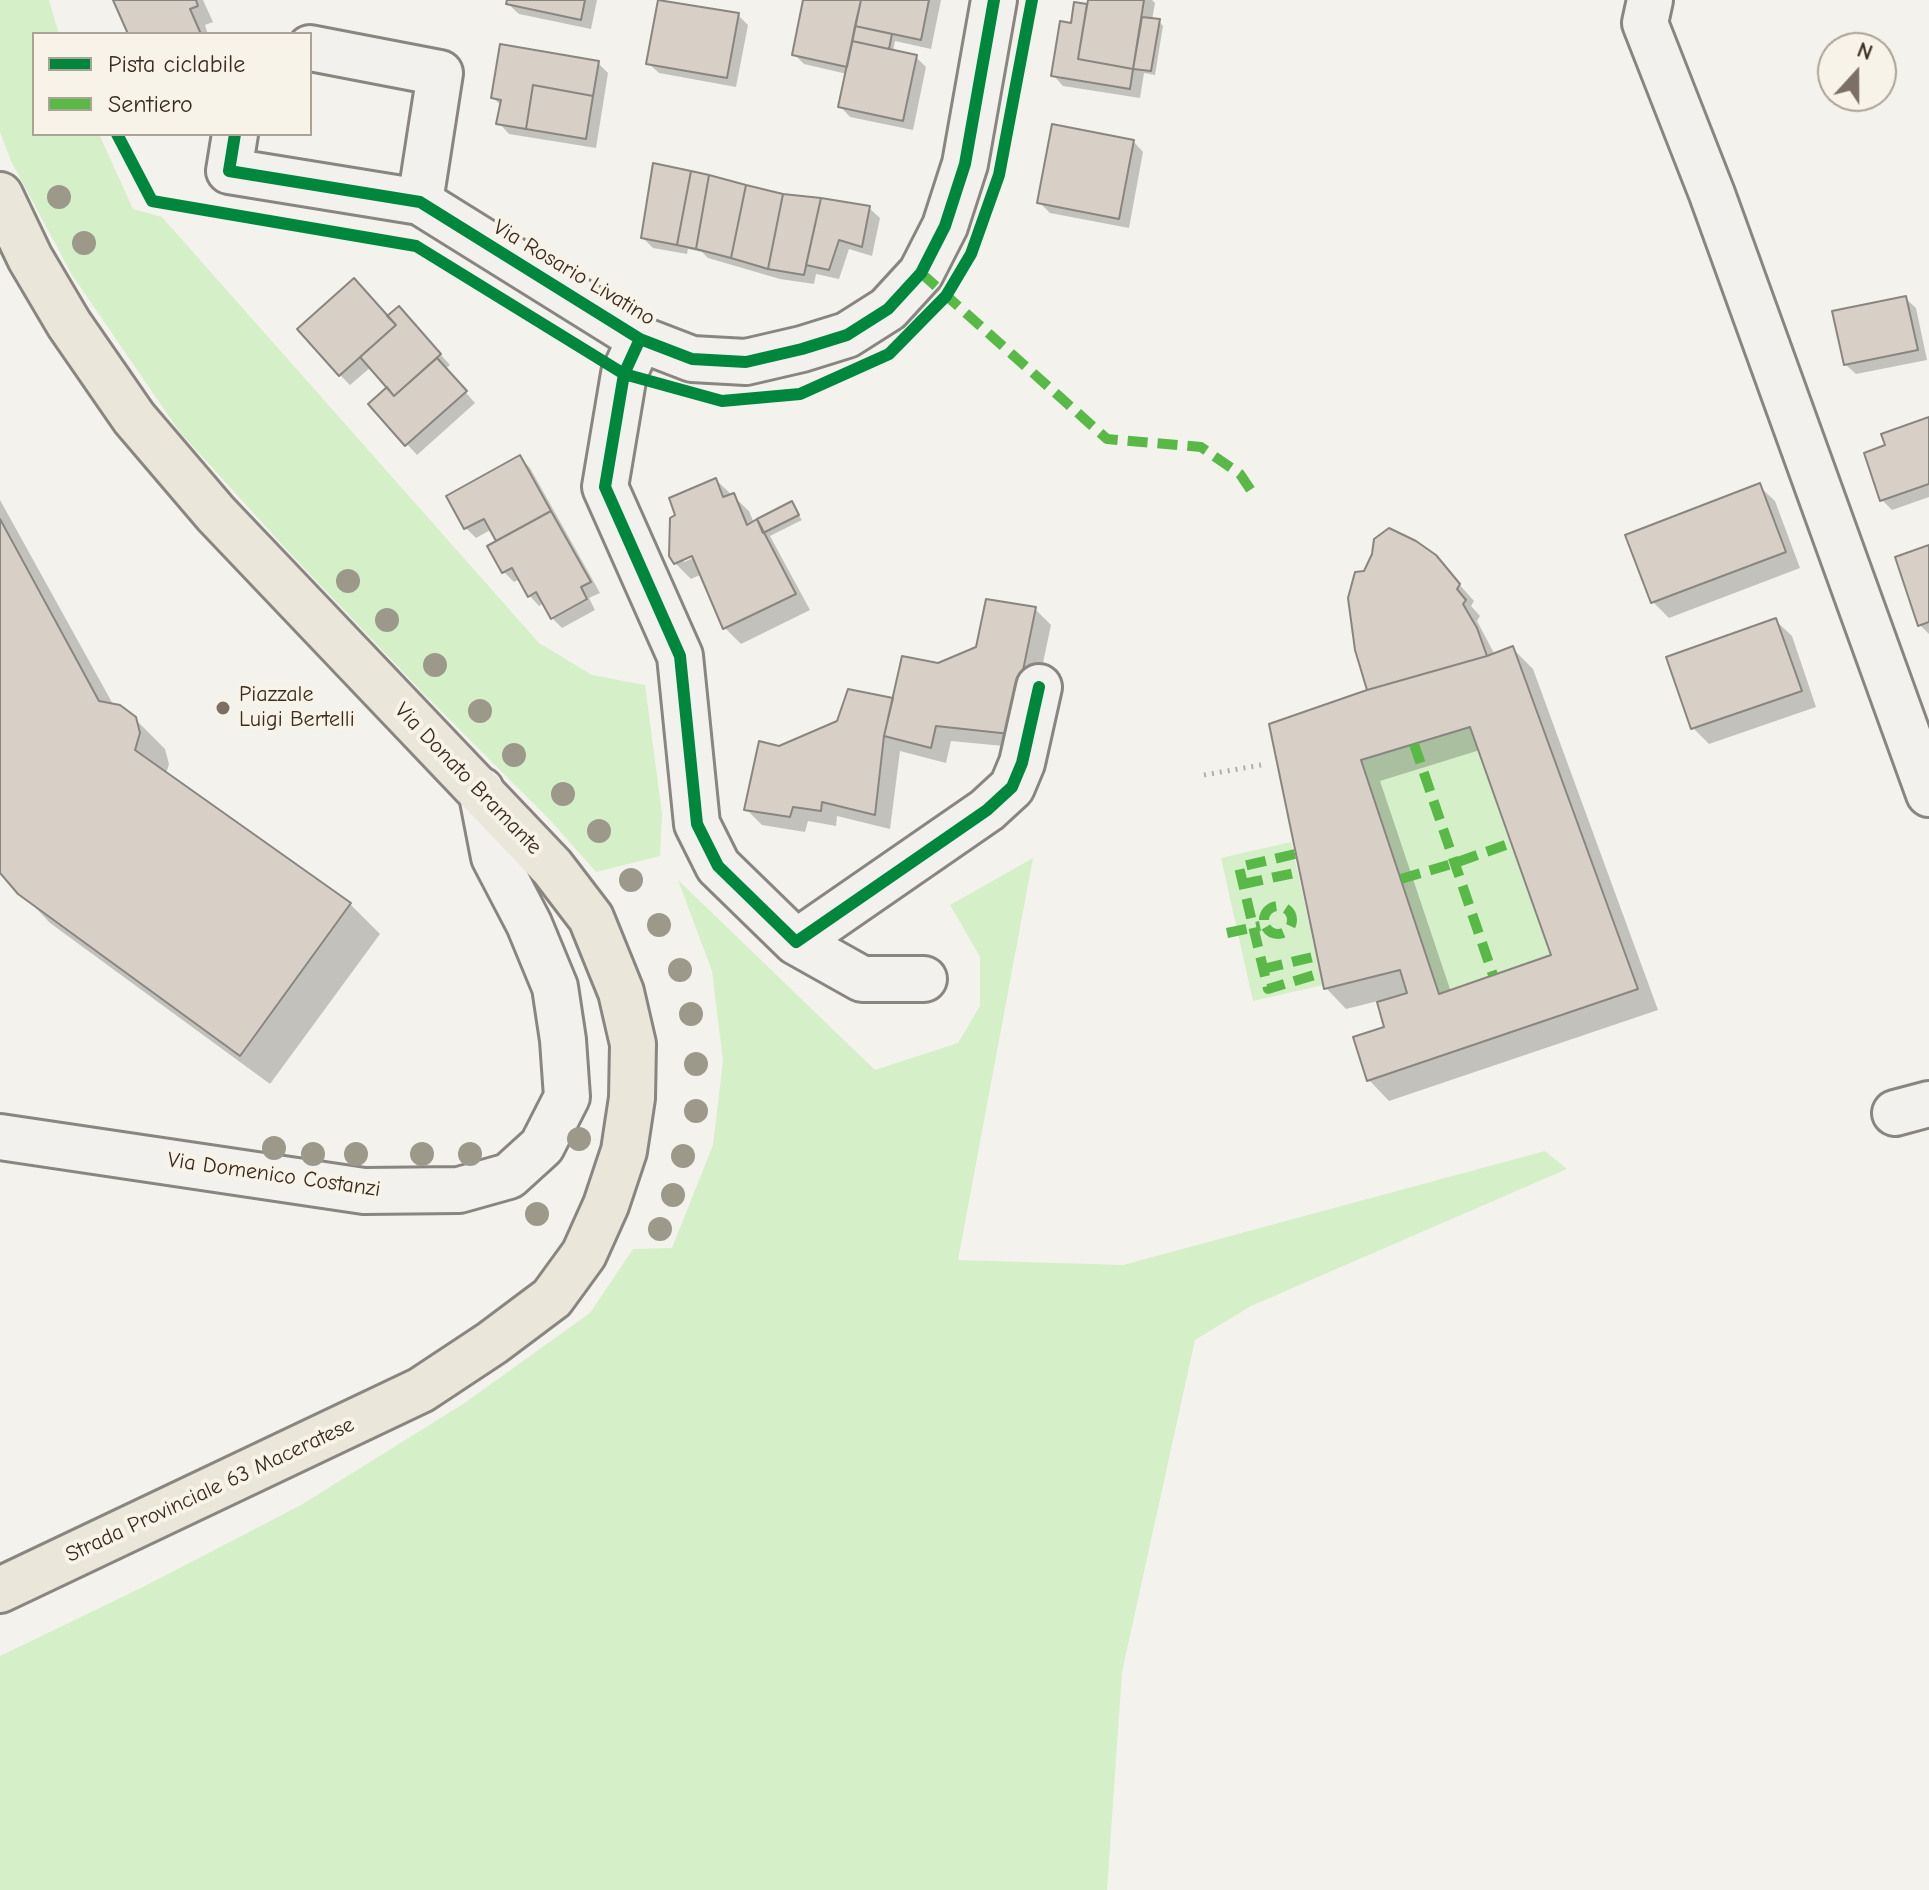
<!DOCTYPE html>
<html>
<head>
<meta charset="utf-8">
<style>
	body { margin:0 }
	#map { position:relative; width:1929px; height:1890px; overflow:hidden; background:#f4f2ec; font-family:"Comic Neue",sans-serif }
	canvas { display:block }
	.legend { position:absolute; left:32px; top:32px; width:280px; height:104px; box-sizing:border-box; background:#f7f3e8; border:2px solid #aca397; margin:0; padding:10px 14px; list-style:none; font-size:24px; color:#3b2a1e }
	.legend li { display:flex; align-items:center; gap:16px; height:40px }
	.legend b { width:40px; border:2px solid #aca397 }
	.north { position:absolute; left:1817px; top:32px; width:80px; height:80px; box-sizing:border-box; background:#f7f3e8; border:2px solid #aca397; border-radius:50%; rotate:21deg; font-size:22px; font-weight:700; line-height:32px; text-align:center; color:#3b2a1e }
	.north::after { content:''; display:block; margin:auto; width:28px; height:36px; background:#7c7066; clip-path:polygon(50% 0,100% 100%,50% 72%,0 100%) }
</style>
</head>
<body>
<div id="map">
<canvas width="1929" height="1890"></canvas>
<ul class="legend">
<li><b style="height:10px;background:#00873e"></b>Pista ciclabile</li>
<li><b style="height:10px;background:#58b947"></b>Sentiero</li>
</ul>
<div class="north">N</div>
</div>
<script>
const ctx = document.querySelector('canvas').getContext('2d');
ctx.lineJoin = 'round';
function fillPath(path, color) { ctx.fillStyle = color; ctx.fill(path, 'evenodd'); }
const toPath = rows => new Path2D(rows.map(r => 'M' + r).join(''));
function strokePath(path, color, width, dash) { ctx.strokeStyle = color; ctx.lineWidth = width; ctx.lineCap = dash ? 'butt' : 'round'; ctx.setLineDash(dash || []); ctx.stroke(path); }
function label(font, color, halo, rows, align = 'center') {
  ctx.font = font + ' "Comic Neue",sans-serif'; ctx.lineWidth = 8; ctx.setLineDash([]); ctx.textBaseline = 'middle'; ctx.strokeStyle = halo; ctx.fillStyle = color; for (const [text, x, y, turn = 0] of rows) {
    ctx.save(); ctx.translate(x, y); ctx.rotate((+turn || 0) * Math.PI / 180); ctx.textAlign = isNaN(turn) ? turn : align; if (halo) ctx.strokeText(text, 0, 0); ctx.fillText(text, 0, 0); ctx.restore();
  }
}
const green = toPath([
	[0,0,49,0,59,34,34,34,34,134,99,134,133,209,162,217,539,643,592,675,645,685,662,814,660,856,596,872,551,821,422,692,286,549,179,431,72,275,11,161,0,132],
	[1470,727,1551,955,1439,994,1361,760],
	[1291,842,1323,985,1253,1001,1221,858],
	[1033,858,958,1260,1123,1265,1545,1151,1567,1169,1251,1306,1195,1340,1122,1672,1107,1890,0,1890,0,1656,145,1586,301,1505,463,1404,590,1313,633,1249,672,1248,713,1145,723,1061,712,971,678,880,875,1070,958,1043,980,1006,980,957,950,905]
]);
const shadow = toPath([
	[117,0,203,0,213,22,205,25,208,34,130,34],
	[509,0,597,0,591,29,519,14,508,4],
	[805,0,941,0,931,49,895,41,893,52,916,57,926,67,913,130,850,117,840,106,847,74,804,64,794,54],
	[1090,0,1152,0,1155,3,1152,20,1159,21,1163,26,1155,75,1144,73,1140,98,1063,86,1053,75,1072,26,1076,5,1089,7],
	[738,15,748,25,736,87,659,73,648,63],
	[598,63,608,73,596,148,509,134,499,123,502,106,493,98],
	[1133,141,1143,152,1129,228,1050,213,1039,202],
	[782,196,869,208,880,218,872,256,849,249,839,279,816,274,814,284,780,279,708,258,702,252,688,249,687,254,653,248,643,238],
	[1905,298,1916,308,1927,360,1856,374,1845,364],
	[388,319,409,319,450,365,445,369,475,403,417,455,371,404,389,387,371,367,350,385,340,375],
	[1929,420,1929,497,1892,510,1882,500,1888,446],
	[520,457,530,468,600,593,589,598,595,610,562,628,552,618,544,603,539,606,529,595,520,579,514,582,504,572,490,547,499,541,492,529,476,538,466,528],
	[716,480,749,511,754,523,791,504,802,520,770,536,810,610,741,644,725,628,702,574,691,579,675,563],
	[701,550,702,554,684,562,684,558],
	[1759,486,1775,501,1800,568,1669,618,1653,602,1627,536],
	[0,500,114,706,134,718,165,749,169,764,166,774,350,904,380,934,270,1084,50,923,0,870],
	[1929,547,1929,634,1920,625],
	[1435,557,1474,601,1471,606,1480,616,1477,621,1495,655,1512,648,1533,669,1658,1010,1389,1101,1369,1080,1387,1028,1378,1001,1346,1009,1326,988,1370,692],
	[1480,750,1554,956,1451,992,1380,781],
	[1035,609,1051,625,1025,748,951,741,946,763,900,751,890,829,837,816,836,826,808,821,805,832,762,825,746,809,779,748,894,700,938,666,978,649],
	[1776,621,1792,636,1816,707,1709,744,1693,728]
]);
const building = toPath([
	[113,0,196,0,198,6,190,9,201,34,128,34,113,0],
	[507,0,585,0,581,20,506,4,507,0],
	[658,0,739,13,727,78,646,64,658,0],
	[803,0,861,0,847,67,792,55,803,0],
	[861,0,929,0,921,40,855,26,861,0],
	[1088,0,1144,0,1133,69,1078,59,1088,0],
	[1074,2,1087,4,1078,59,1133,69,1130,89,1051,76,1060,21,1071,23,1074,2],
	[1142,17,1160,19,1151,71,1133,69,1142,17],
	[855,26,892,34,889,49,852,41,855,26],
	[852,41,917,55,903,121,838,107,852,41],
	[500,44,599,61,593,96,533,85,526,129,496,124,501,100,491,98,500,44],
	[533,85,593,96,586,139,526,129,533,85],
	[1052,124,1134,140,1119,219,1037,203,1052,124],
	[653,163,691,171,677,245,641,238,653,163],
	[691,171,709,175,696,249,677,245,691,171],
	[709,175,746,185,731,258,696,249,709,175],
	[746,185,783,194,768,269,731,258,746,185],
	[783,194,821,198,804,275,768,269,783,194],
	[821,198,870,206,862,247,839,240,829,270,806,265,821,198],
	[354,278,396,325,339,376,297,329,354,278],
	[1906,296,1918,350,1844,365,1832,311,1906,296],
	[399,306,441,354,394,396,360,357,396,325,387,316,399,306],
	[437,358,467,391,405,446,368,404,387,387,394,396,437,358],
	[1929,417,1929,484,1880,501,1864,453,1885,445,1881,434,1929,417],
	[520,455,551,511,496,541,484,519,464,529,446,496,520,455],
	[716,478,723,497,734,493,747,525,757,519,796,594,723,629,692,556,674,564,669,556,670,518,675,515,669,498,716,478],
	[1760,483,1786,552,1651,603,1625,535,1760,483],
	[792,501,799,515,763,533,757,519,792,501],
	[551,511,591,582,581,587,587,599,551,619,536,592,528,597,512,568,502,573,487,546,551,511],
	[0,519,99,701,120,705,136,717,140,733,135,750,351,903,240,1056,18,894,0,873,0,519],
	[1389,528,1416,541,1436,555,1460,584,1457,589,1466,600,1463,604,1477,628,1487,656,1367,690,1355,650,1348,598,1355,572,1364,571,1372,554,1374,539,1389,528],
	[1929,545,1929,622,1918,626,1895,557,1929,545],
	[986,599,1036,607,1010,734,936,726,931,748,884,736,902,656,938,663,976,647,986,599],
	[1776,618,1802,691,1691,729,1666,657,1776,618],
	[1513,646,1638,989,1367,1081,1353,1037,1384,1027,1377,1002,1407,993,1400,970,1324,989,1269,724,1367,690,1487,656,1513,646],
	[1470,727,1551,955,1439,994,1361,760,1470,727],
	[848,689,893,698,884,736,875,815,822,802,821,811,793,807,790,817,744,810,759,741,779,746,837,721,848,689]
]);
const path = toPath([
	[1204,775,1261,765]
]);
const minor = toPath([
	[1650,0,1645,23,1712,194,1929,794],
	[310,48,440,73,420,202],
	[235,134,229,171,420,202,640,339,692,359,746,362,802,349,847,335,888,309,921,273,945,226,965,164,994,0],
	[640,339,624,374,605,487,680,656,697,824,718,866,796,942,862,979,924,979],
	[796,942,987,810,1012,787,1022,763,1039,687],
	[1895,1113,1929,1104],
	[0,1137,364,1191,459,1190,509,1176,542,1146,567,1097,563,1040,555,987,529,924,494,857,481,790]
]);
const major = toPath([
	[0,195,30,258,69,324,134,418,216,514,552,867,591,918,621,992,633,1044,632,1098,624,1151,606,1205,584,1254,552,1298,492,1343,421,1390,0,1590]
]);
const quiet = toPath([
	[921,273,1107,439,1201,447,1240,474,1252,492],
	[1414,744,1493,975],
	[1295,854,1239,867,1268,989,1321,973],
	[1401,879,1455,863,1511,843],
	[1243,884,1299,872],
	'1264 920a14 14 0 1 1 28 0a14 14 0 1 1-28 0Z',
	[1227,933,1260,926],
	[1263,969,1317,956]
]);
const cycleway = toPath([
	[117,134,152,201,416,246,624,374,722,401,800,394,889,354,946,296,971,254,999,175,1032,0],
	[235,134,229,171,420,202,640,339,692,359,746,362,802,349,847,335,888,309,921,273,945,226,965,164,994,0],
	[640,339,624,374,605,487,680,656,697,824,718,866,796,942,987,810,1012,787,1022,763,1039,687]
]);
const trees = [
	[59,197],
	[84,243],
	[348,581],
	[387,620],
	[435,665],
	[480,711],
	[514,755],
	[563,794],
	[599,831],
	[631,880],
	[659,925],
	[680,970],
	[691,1014],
	[696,1064],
	[696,1111],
	[579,1139],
	[274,1148],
	[313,1154],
	[356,1154],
	[422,1154],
	[470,1154],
	[683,1156],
	[673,1195],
	[537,1214],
	[660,1229]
];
const markers = [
	[223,708,8,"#7c7066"]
];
const streetNames = [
	["Via Rosario Livatino",574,273,31],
	["Via Donato Bramante",468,779,46],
	["Via Domenico Costanzi",274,1175,8],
	["Strada Provinciale 63 Maceratese",210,1490,-25]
];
const poiNames = [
	["Piazzale",239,695],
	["Luigi Bertelli",239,720]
];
fillPath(green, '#d5efc9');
fillPath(shadow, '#0003');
fillPath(building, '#d8cfc6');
strokePath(building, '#898580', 2);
strokePath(minor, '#898580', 50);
strokePath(major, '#898580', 50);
strokePath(path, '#b1aeaa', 5, [2, 6]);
strokePath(minor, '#f2f1ed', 44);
strokePath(major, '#ebe6da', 44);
strokePath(quiet, '#58b947', 10, [20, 10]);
strokePath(cycleway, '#00873e', 12);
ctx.fillStyle = '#9d998a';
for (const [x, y] of trees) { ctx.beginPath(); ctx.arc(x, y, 12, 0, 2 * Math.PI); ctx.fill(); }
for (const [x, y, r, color] of markers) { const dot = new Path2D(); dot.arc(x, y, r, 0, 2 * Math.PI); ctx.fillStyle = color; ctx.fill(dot); strokePath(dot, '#f7f3e8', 3); }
label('22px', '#3b2a1e', '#f7f3e8', streetNames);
label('22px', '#3b2a1e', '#f7f3e8', poiNames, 'left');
</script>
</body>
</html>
